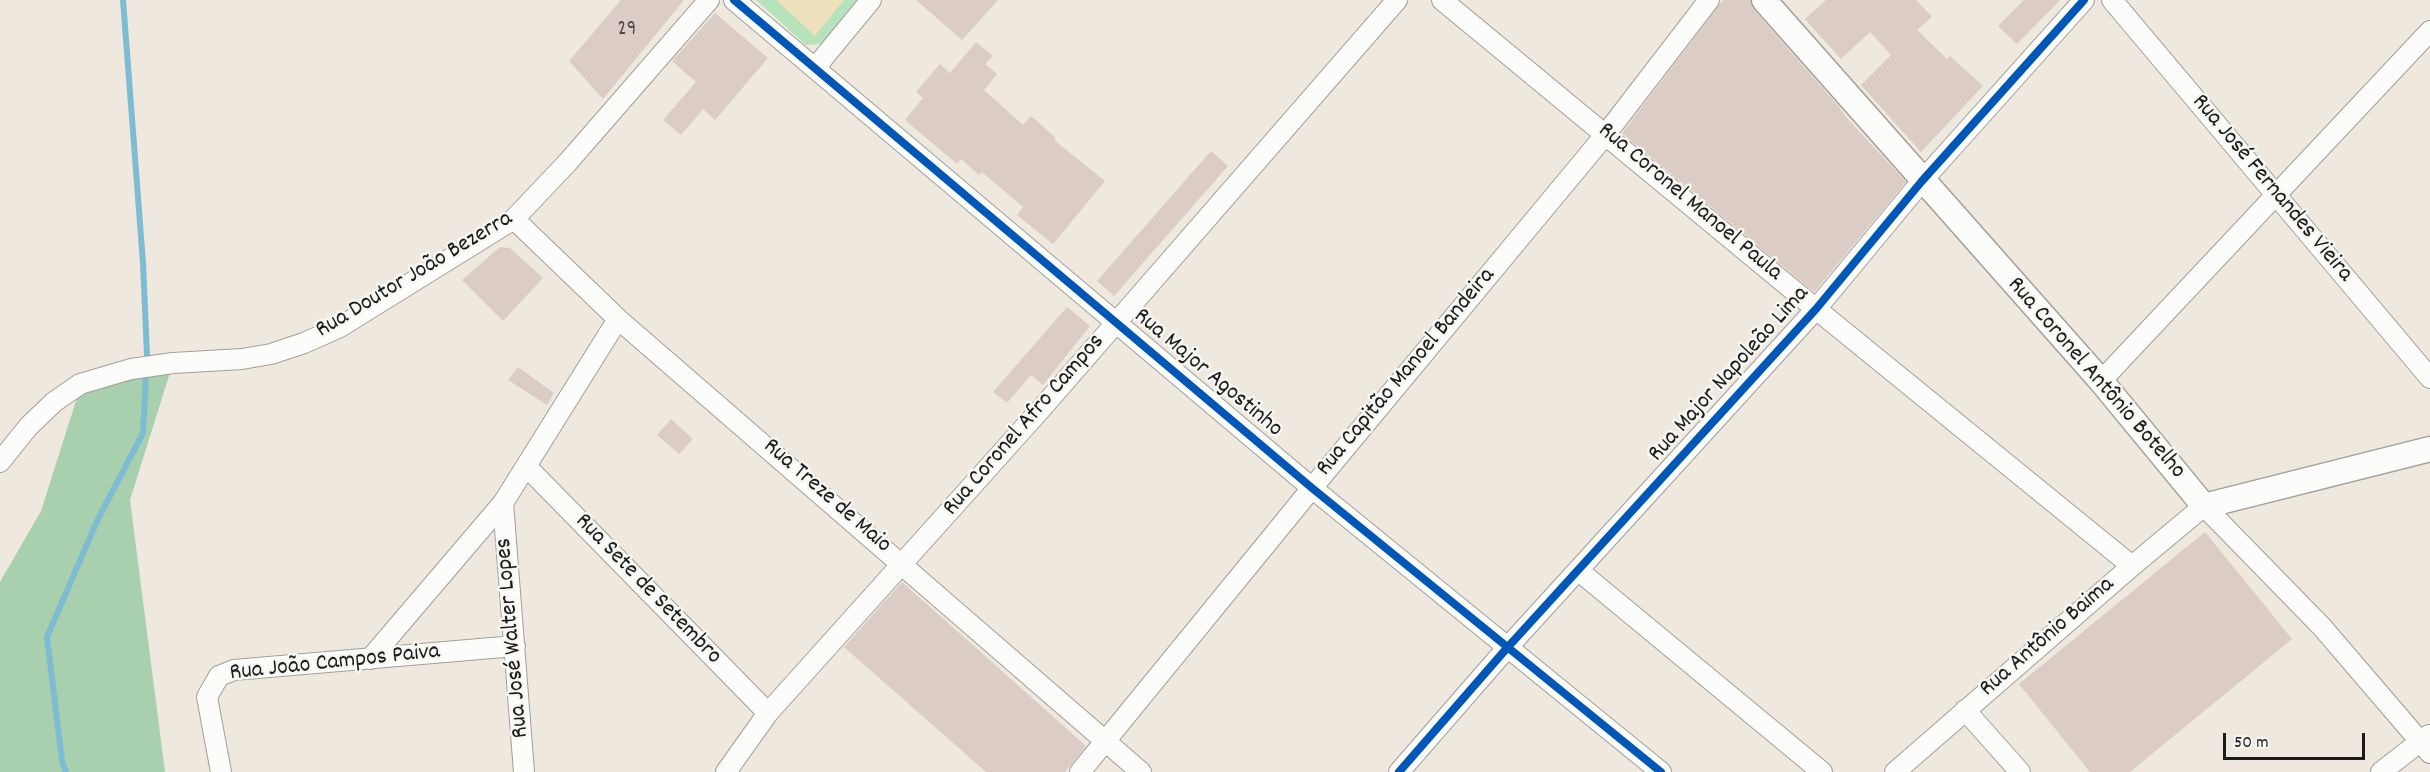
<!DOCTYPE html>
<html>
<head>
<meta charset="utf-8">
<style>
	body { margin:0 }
	#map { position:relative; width:2430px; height:772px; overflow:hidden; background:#eee8de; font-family:Dekko,sans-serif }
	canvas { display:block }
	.scale { position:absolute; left:2223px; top:733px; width:142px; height:27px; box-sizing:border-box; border:3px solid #1c1c1c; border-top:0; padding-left:8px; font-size:18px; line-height:21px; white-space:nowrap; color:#1c1c1c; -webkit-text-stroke:4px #f6f6f2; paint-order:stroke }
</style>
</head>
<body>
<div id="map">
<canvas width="2430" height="772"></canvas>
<div class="scale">50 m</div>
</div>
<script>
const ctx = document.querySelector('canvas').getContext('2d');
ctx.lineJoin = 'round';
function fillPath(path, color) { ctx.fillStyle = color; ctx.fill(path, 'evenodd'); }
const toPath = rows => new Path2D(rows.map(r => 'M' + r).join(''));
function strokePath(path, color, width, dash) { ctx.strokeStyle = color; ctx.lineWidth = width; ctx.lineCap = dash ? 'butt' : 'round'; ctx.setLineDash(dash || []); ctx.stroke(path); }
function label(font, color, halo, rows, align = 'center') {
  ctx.font = font + ' Dekko,sans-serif'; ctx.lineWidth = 5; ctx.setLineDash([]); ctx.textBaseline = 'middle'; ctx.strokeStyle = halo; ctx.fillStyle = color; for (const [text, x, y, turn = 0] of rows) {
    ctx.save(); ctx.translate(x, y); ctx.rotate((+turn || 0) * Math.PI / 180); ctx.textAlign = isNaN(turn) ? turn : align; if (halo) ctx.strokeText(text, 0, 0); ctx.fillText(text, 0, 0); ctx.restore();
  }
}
const green = toPath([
	[756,0,858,0,821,44,806,45]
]);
const forest = toPath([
	[173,363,130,500,165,772,0,772,0,582,41,511,82,382]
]);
const sand = toPath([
	[778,0,844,0,815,36,777,1]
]);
const stream = toPath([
	[66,772,62,761,47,637,98,519,143,433,147,355,143,263,123,0]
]);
const building = toPath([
	[621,0,684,0,603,99,569,61],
	[916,0,998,0,962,40],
	[1723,0,1750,0,1753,9,1840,108,1845,116,1906,182,1814,292,1623,134,1623,132],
	[1826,0,1916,0,1932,17,1917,30,1947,59,1950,56,1983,86,1921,152,1861,85,1891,55,1870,32,1841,59,1805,19],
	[2024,0,2060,0,2017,44,1998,26],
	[715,13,768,58,715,120,703,109,681,135,663,120,696,82,672,61],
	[976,42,993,56,985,64,997,74,984,90,1023,125,1031,116,1056,138,1054,140,1105,181,1053,244,1017,215,1023,207,982,172,979,175,961,159,957,164,905,120,923,98,916,92,940,64,950,73],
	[1211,151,1228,166,1114,296,1097,281],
	[500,247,510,248,543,278,503,321,462,280],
	[1067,307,1090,326,1043,385,1031,375,1007,403,993,392],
	[518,367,554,393,547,405,508,380],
	[671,419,693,439,679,454,657,435],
	[2205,532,2292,639,2130,772,2090,772,2019,684],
	[902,582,1086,746,1065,772,986,772,844,647]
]);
const minor = toPath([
	[734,0,1312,488,1661,772],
	[1442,0,1816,309,2132,566],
	[2112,0,2430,378],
	[815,68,871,0],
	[514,219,618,319,1141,772],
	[2101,381,2430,31],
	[0,462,28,427,54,402,80,384,131,369,173,363,242,359,271,354,304,343,340,327,514,219,568,162,709,0],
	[526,466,768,713],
	[503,503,524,772],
	[1579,571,1822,772],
	[370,659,503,503,618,319],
	[1965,710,2020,772],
	[221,772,207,697,219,676,234,670,515,646],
	[726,772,768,713,1041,409,1397,0],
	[1080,772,1312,488,1606,134,1709,0],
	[1399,772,1507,648,1816,309,1922,181,2084,0],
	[1895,772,2132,566,2204,506,2322,627,2430,753],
	[2381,772,2429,735]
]);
const tertiary = toPath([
	[1764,0,2101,381,2204,506,2430,449]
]);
const cycleway = toPath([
	[734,0,1312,488,1661,772],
	[1399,772,1507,648,1816,309,1922,181,2084,0]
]);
const numberNames = [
	["29",627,31]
];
const streetNames = [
	["Rua José Fernandes Vieira",2271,189,50],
	["Rua Coronel Manoel Paula",1689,203,40],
	["Rua Doutor João Bezerra",415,276,-31],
	["Rua Capitão Manoel Bandeira",1407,373,-50],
	["Rua Major Agostinho",1207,374,40],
	["Rua Major Napoleão Lima",1730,375,-48],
	["Rua Coronel Antônio Botelho",2095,379,49],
	["Rua Coronel Afro Campos",1025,426,-49],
	["Rua Treze de Maio",826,497,41],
	["Rua Sete de Setembro",647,590,46],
	["Rua José Walter Lopes",514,638,-95],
	["Rua Antônio Baima",2048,638,-41],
	["Rua João Campos Paiva",335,664,-6]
];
fillPath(green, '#b6e2bc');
fillPath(forest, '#a8d0ae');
fillPath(sand, '#eee0bb');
strokePath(stream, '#7ebdd1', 6);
fillPath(building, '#dbccc5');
strokePath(minor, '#a29f99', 22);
strokePath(tertiary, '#a29f99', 27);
strokePath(minor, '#fcfcfa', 20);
strokePath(tertiary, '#fcfcfa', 24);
strokePath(cycleway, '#0057b8', 8);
label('21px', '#4c4846', null, numberNames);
label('24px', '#1c1c1c', '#f6f6f2', streetNames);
</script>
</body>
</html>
